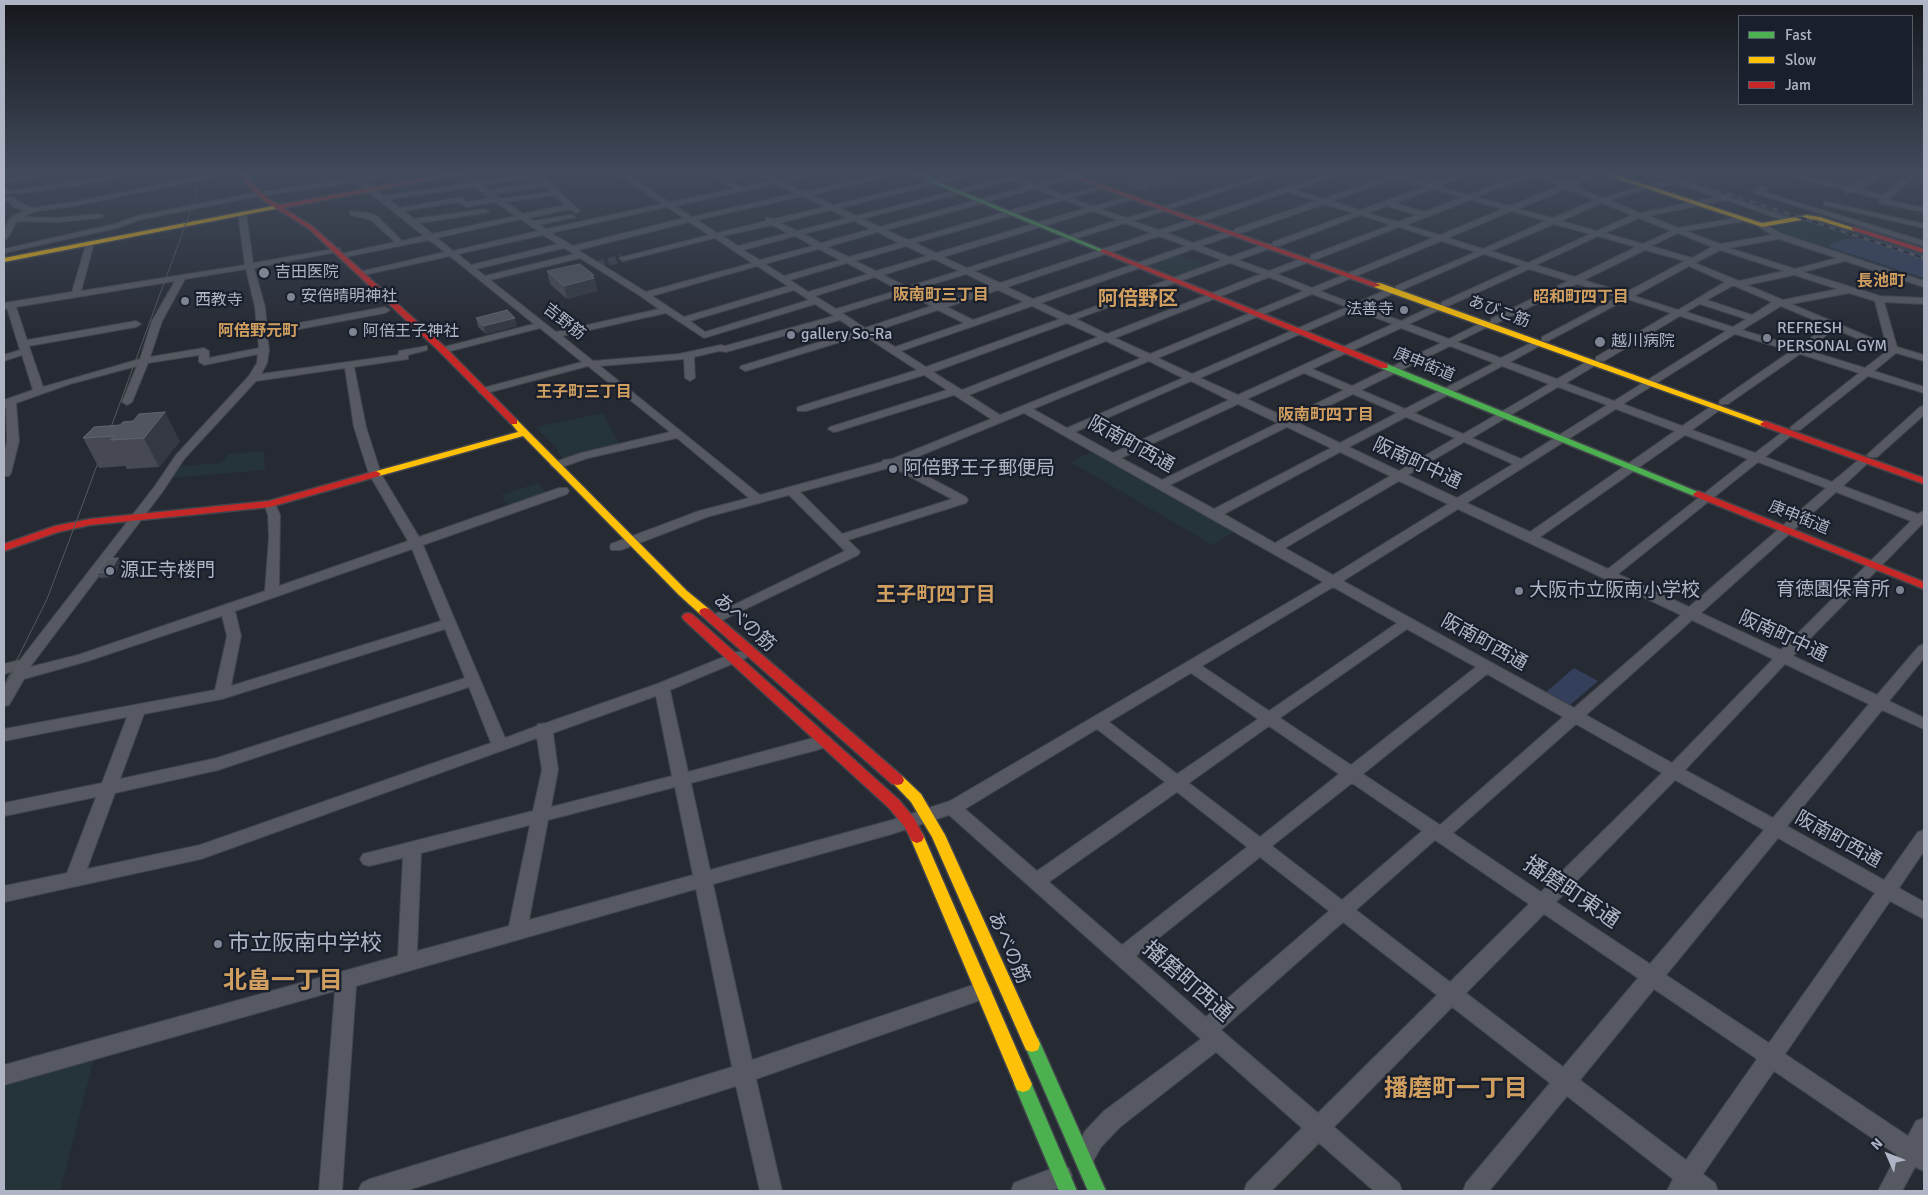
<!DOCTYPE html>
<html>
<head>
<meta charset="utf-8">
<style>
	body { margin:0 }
	#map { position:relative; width:1928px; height:1195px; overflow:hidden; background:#262a33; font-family:Signika,sans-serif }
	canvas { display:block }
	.frame { position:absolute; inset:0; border:5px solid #afb5c5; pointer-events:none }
	.legend { position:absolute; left:1738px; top:15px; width:175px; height:90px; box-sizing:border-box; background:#1a1f2d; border:1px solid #565b6a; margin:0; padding:6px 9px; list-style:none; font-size:15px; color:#afb5c5 }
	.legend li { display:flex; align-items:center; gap:10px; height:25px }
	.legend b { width:25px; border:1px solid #565b6a }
	.north { position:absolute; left:1863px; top:1130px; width:50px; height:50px; -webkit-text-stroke:4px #1a1f2d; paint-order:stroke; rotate:314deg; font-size:14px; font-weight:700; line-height:20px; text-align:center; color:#afb5c5 }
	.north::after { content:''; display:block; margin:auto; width:18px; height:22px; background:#afb5c5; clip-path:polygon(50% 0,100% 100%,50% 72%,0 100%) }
</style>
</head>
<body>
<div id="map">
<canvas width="1928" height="1195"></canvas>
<div class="frame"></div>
<ul class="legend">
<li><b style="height:6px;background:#4caf50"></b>Fast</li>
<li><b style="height:6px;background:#ffc107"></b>Slow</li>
<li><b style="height:6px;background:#c62828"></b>Jam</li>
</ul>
<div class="north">N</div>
</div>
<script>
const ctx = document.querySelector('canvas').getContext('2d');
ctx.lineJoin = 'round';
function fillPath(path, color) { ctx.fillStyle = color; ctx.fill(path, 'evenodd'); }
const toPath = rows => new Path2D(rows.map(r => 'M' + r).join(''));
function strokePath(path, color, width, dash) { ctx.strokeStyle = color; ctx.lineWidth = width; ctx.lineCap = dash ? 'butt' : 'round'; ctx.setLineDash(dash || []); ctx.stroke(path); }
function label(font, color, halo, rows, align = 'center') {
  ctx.font = font + ' Signika,"Noto Sans JP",sans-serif'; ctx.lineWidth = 4.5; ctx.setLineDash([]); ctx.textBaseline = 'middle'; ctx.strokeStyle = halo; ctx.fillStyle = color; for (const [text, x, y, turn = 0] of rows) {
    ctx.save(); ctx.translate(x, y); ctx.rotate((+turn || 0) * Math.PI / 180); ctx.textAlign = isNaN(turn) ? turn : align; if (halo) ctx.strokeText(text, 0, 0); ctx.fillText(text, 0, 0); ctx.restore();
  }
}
const green = toPath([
	[1814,219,1924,253,1924,281,1785,236,1775,230,1775,225],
	[1176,254,1208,266,1178,277,1145,264],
	[603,413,620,445,564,459,556,451,559,450,535,427],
	[1095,450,1236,531,1212,545,1071,462],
	[262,451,264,453,265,470,171,478,179,466,222,463,228,454],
	[538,483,548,494,510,508,501,495],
	[94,1059,60,1191,4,1191,4,1083]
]);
const water = toPath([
	[1862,238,1884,242,1924,255,1924,278,1827,246,1845,239],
	[1574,668,1598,681,1570,705,1546,692]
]);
const streetTunnel = toPath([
	[597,265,623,258]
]);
const street = toPath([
	[38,173,56,173,4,183,4,179,38,173],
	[110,173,117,173,119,176,111,180,26,193,4,194,4,190,26,189,109,176,111,175,110,173],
	[218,173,233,173,74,206,33,212,24,217,58,218,99,214,103,216,99,218,58,222,17,221,7,239,4,239,4,230,10,218,25,210,14,207,8,201,4,201,4,197,13,197,20,203,32,208,74,202,218,173],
	[345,173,353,173,359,177,387,173,406,173,364,181,384,196,469,183,456,173,464,173,477,182,539,173,580,211,576,213,569,209,528,218,534,221,571,215,575,217,539,225,546,229,662,204,616,173,624,173,669,202,734,189,709,173,718,173,723,177,736,173,749,173,729,180,742,187,770,181,756,173,765,173,778,179,806,173,820,173,784,182,804,192,887,173,901,173,811,195,833,205,966,173,979,173,840,208,856,216,1004,178,996,173,1006,173,1035,184,1071,174,1075,176,1074,178,1042,186,1064,195,1103,185,1103,189,1071,198,1093,206,1134,195,1134,199,1101,209,1126,218,1165,207,1165,211,1133,221,1159,230,1331,173,1342,173,1295,190,1323,199,1388,176,1382,173,1394,173,1432,184,1462,173,1472,173,1440,186,1469,195,1526,173,1541,173,1566,183,1591,173,1601,173,1573,186,1602,198,1642,186,1669,181,1649,173,1660,173,1793,219,1786,221,1726,200,1648,216,1678,228,1742,217,1745,217,1745,221,1686,231,1720,244,1772,235,1759,227,1759,223,1762,223,1782,234,1924,281,1924,287,1845,261,1803,272,1880,296,1924,298,1924,304,1884,302,1897,347,1924,355,1924,361,1896,353,1874,371,1924,387,1924,393,1868,376,1800,430,1792,430,1790,428,1792,426,1859,373,1800,354,1728,404,1720,404,1719,402,1720,400,1791,351,1735,334,1623,404,1682,426,1713,405,1721,405,1722,407,1721,409,1692,430,1755,453,1784,431,1792,431,1794,433,1792,435,1765,457,1832,482,1861,458,1869,458,1871,460,1869,462,1843,486,1918,514,1924,511,1924,525,1922,524,1793,656,1877,695,1919,646,1924,644,1924,658,1889,701,1924,718,1924,729,1882,710,1787,826,1884,880,1918,832,1924,830,1924,851,1899,888,1924,902,1924,919,1890,901,1785,1054,1908,1136,1916,1121,1924,1118,1924,1171,1915,1167,1902,1191,1878,1191,1897,1155,1774,1071,1703,1174,1715,1183,1718,1191,1667,1191,1673,1179,1567,1096,1489,1191,1463,1191,1466,1183,1550,1083,1452,1007,1334,1127,1399,1183,1402,1191,1374,1191,1319,1143,1271,1191,1244,1191,1247,1183,1302,1128,1216,1052,1120,1127,1101,1147,1092,1163,1084,1166,1076,1163,1073,1155,1085,1131,1104,1111,1201,1039,949,815,892,834,713,884,752,1060,982,982,989,985,992,991,989,997,756,1079,782,1191,760,1191,736,1086,405,1191,358,1191,362,1183,370,1179,732,1067,696,889,356,986,342,1191,319,1191,335,991,4,1085,4,1065,398,956,403,858,369,866,363,864,360,859,363,854,533,811,542,770,537,738,201,859,4,902,4,886,67,873,96,797,4,816,4,803,102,783,127,717,4,741,4,729,215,690,227,636,222,616,88,661,24,679,9,705,4,706,4,688,13,671,4,674,4,664,20,660,155,486,176,455,249,376,257,363,258,354,204,365,199,362,199,355,148,363,132,402,127,405,122,402,137,366,70,384,16,403,19,441,11,473,9,476,4,476,4,455,7,441,6,407,4,407,4,400,33,390,22,355,4,361,4,355,20,350,7,308,4,309,4,303,72,292,87,241,94,243,81,291,245,265,238,213,242,211,246,213,253,263,339,248,340,250,336,252,254,268,265,307,267,329,385,307,390,310,385,313,267,335,269,350,267,363,261,374,398,355,399,351,427,346,427,350,408,355,408,359,354,367,366,427,381,474,419,537,559,488,567,488,569,491,567,494,423,545,505,738,537,726,538,724,546,723,657,684,736,652,746,652,748,655,746,658,670,690,688,772,824,735,830,737,832,741,830,745,817,750,691,783,710,870,892,820,950,801,1323,582,1024,413,902,463,966,497,968,500,966,503,848,540,860,552,858,555,714,624,709,623,707,620,709,617,845,551,789,495,707,517,621,550,611,550,610,547,611,544,699,511,749,498,677,438,588,458,556,469,552,467,550,465,552,463,581,453,670,432,588,366,483,394,479,393,478,391,479,389,582,362,540,328,443,353,440,352,440,348,534,324,450,256,359,276,359,272,445,252,429,240,340,258,340,254,395,242,371,220,350,215,350,211,368,213,377,216,402,241,424,236,356,182,248,198,139,220,117,228,4,253,4,249,115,224,137,216,248,194,351,179,345,173],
	[1533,175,1560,186,1510,206,1477,197,1533,175],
	[536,177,541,183,489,190,482,185,536,177],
	[1396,178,1425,187,1360,210,1331,201,1396,178],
	[1011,180,1027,186,880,227,862,219,1011,180],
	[776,184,796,193,692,217,675,206,776,184],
	[1676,184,1717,197,1640,213,1609,200,1643,190,1676,184],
	[545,186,551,192,501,199,494,194,545,186],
	[474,187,490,198,468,202,461,197,399,208,389,199,474,187],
	[1034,189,1057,197,908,240,886,230,1034,189],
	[1433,189,1462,197,1424,212,1395,203,1433,189],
	[1566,189,1595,200,1553,218,1518,209,1566,189],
	[1288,192,1316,201,1235,229,1235,233,1241,233,1324,204,1353,213,1273,242,1273,246,1279,246,1361,215,1391,225,1311,255,1311,259,1317,259,1399,227,1433,238,1312,288,1277,274,1309,262,1309,258,1303,258,1269,271,1238,260,1271,248,1271,244,1265,244,1230,257,1201,246,1234,235,1234,231,1228,231,1193,243,1167,233,1288,192],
	[555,195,565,205,523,214,506,202,555,195],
	[803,196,825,207,774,219,769,218,766,218,766,221,717,233,697,220,803,196],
	[1064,200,1086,208,936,253,915,243,1064,200],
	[1470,200,1503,209,1440,235,1406,225,1470,200],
	[459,202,466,207,495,202,516,216,432,234,419,223,485,213,489,211,485,209,414,219,404,211,459,202],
	[1602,203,1632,215,1597,231,1561,221,1602,203],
	[1387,206,1417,215,1398,222,1368,213,1387,206],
	[667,207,684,218,573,246,551,233,667,207],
	[831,210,847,218,797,231,780,223,831,210],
	[1093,211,1118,220,967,268,943,257,1093,211],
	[1511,211,1546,221,1483,249,1448,238,1511,211],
	[1639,218,1671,231,1643,244,1605,233,1639,218],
	[521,219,538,231,453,251,437,238,521,219],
	[854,221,871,229,821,243,803,234,854,221],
	[689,222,709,235,619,258,623,261,715,238,752,263,646,292,578,250,689,222],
	[1125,223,1151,233,1000,283,974,271,1125,223],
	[1554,224,1590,234,1528,263,1491,251,1554,224],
	[772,225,788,233,738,246,723,236,772,225],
	[878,232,899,243,849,257,827,247,878,232],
	[1678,233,1712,247,1692,258,1651,246,1678,233],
	[543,235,558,244,471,265,458,254,543,235],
	[795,236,813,246,760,260,743,250,795,236],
	[1159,236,1186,246,1033,299,1007,287,1159,236],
	[1598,236,1636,247,1575,277,1536,265,1598,236],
	[1779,239,1837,258,1795,269,1729,248,1779,239],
	[1441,241,1476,252,1396,286,1396,290,1402,290,1484,254,1521,266,1442,302,1441,305,1435,305,1401,321,1363,307,1394,293,1394,289,1388,289,1354,304,1320,291,1441,241],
	[906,246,927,256,876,271,855,261,906,246],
	[564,248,574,254,485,276,476,269,564,248],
	[819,249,840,260,784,276,765,264,819,249],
	[1193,249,1222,260,1069,316,1041,303,1193,249],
	[1645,250,1685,261,1625,293,1584,280,1645,250],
	[1720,250,1784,271,1739,281,1695,263,1720,250],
	[580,258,639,295,659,309,556,332,490,280,580,258],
	[934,259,959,271,907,287,883,275,934,259],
	[847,263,868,274,808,292,790,280,847,263],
	[1230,263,1261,274,1107,334,1076,319,1230,263],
	[757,266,788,286,684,317,652,296,757,266],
	[1689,266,1725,282,1678,310,1634,296,1689,266],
	[246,269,255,307,259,348,209,358,209,351,204,348,150,357,162,321,185,279,246,269],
	[1529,269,1568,281,1491,319,1491,323,1497,323,1577,284,1618,297,1542,337,1542,341,1548,341,1627,299,1671,313,1596,357,1596,361,1604,361,1680,316,1726,331,1614,401,1566,383,1596,365,1596,361,1588,361,1557,379,1510,362,1541,345,1541,341,1535,341,1501,358,1457,342,1489,326,1489,322,1483,322,1449,339,1409,324,1441,309,1442,306,1448,306,1529,269],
	[966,274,991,286,940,303,914,290,966,274],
	[1794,275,1838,289,1783,300,1747,285,1794,275],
	[875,277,899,290,836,309,815,296,875,277],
	[1269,277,1304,291,1150,354,1115,338,1269,277],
	[175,281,152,321,140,359,43,387,29,346,136,327,141,324,136,321,27,340,16,307,175,281],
	[1732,286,1735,286,1772,302,1752,315,1707,300,1732,286],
	[794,290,809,300,705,332,690,321,794,290],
	[998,290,1024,302,973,320,947,307,998,290],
	[906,293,931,306,865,328,842,313,906,293],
	[1849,293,1875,301,1886,344,1791,304,1849,293],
	[1312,294,1347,307,1192,374,1158,358,1312,294],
	[815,304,834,316,725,346,721,345,679,354,593,361,562,336,666,313,704,338,815,304],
	[1700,304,1746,319,1733,327,1686,312,1700,304],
	[1032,306,1060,319,926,367,901,351,1032,306],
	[1781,306,1828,326,1797,347,1742,330,1781,306],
	[938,310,964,323,895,347,872,332,938,310],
	[1355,310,1393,324,1238,395,1200,378,1355,310],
	[840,320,856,331,741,366,740,368,745,371,749,370,863,335,917,370,798,407,797,409,798,411,806,411,924,375,947,390,830,427,828,429,834,432,838,431,954,395,991,419,892,459,883,460,882,462,760,495,600,366,684,359,685,378,690,381,695,378,694,357,719,351,726,352,840,320],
	[1067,323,1098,337,962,390,933,372,1067,323],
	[1401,328,1441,343,1352,386,1312,369,1401,328],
	[1835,329,1882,349,1887,351,1865,368,1806,350,1835,329],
	[1106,341,1141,358,1000,415,969,395,1106,341],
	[1450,346,1494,363,1405,409,1361,390,1450,346],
	[1149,361,1183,378,1067,428,1033,409,1149,361],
	[1502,366,1549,384,1463,434,1414,413,1502,366],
	[345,368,354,427,369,474,408,541,279,586,280,515,274,501,266,501,264,504,268,515,269,537,265,591,78,655,30,667,163,491,184,459,256,381,345,368],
	[1304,373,1344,390,1287,418,1247,399,1304,373],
	[1191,381,1229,400,1113,453,1075,432,1191,381],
	[1558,387,1607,405,1521,459,1472,438,1558,387],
	[1353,394,1397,413,1340,443,1296,422,1353,394],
	[1238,404,1278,423,1162,480,1121,458,1238,404],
	[1616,409,1675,431,1530,532,1467,503,1616,409],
	[1406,417,1455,438,1399,471,1349,447,1406,417],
	[1287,427,1331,448,1214,509,1170,485,1287,427],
	[1685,435,1748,459,1608,569,1540,537,1685,435],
	[1464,442,1513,464,1457,498,1408,475,1464,442],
	[1340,452,1390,476,1275,543,1224,514,1340,452],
	[1758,462,1826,488,1689,607,1618,574,1758,462],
	[892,467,952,499,842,534,800,492,892,467],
	[1399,481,1448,504,1333,575,1285,548,1399,481],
	[1836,492,1911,521,1781,650,1701,613,1836,492],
	[1458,509,1603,578,1681,615,1574,708,1343,581,1458,509],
	[412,549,441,621,231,686,241,636,235,611,412,549],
	[1333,587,1397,623,1269,711,1202,666,1333,587],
	[1692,620,1773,659,1672,763,1586,715,1692,620],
	[445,629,465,678,217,758,120,779,144,714,222,699,445,629],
	[1407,629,1476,667,1351,765,1280,718,1407,629],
	[1785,664,1869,704,1773,818,1685,770,1785,664],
	[1191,673,1258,719,1177,774,1109,722,1191,673],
	[1487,674,1563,717,1440,825,1363,774,1487,674],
	[469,687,491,743,200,845,87,869,115,793,218,770,469,687],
	[656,696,672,776,551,807,558,770,553,733,656,696],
	[1576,724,1662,773,1541,892,1453,833,1576,724],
	[1269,726,1339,774,1260,837,1189,783,1269,726],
	[1097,729,1165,782,1037,871,965,809,1097,729],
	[1675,780,1764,830,1650,964,1556,902,1675,780],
	[1352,783,1422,831,1342,900,1272,846,1352,783],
	[675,787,693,875,529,920,548,820,675,787],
	[1177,792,1247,847,1122,945,1049,882,1177,792],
	[530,825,509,926,417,951,421,853,530,825],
	[1778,838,1875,893,1769,1043,1666,975,1778,838],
	[1435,840,1529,904,1450,982,1356,910,1435,840],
	[1260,857,1329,911,1206,1017,1136,956,1260,857],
	[1544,914,1638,978,1563,1067,1466,993,1544,914],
	[1343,922,1437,995,1318,1113,1221,1030,1343,922],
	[1654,989,1757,1059,1686,1160,1580,1080,1654,989],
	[1268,173,1279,173,1172,208,1165,206,1268,173],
	[1778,173,1791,173,1850,187,1866,179,1873,173,1880,173,1872,183,1858,189,1884,195,1906,176,1906,173,1913,173,1912,179,1888,200,1924,208,1924,212,1879,203,1880,199,1851,192,1845,193,1845,190,1778,173],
	[1762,186,1769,188,1763,192,1924,241,1924,246,1752,192,1762,186],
	[1824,201,1924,224,1924,228,1824,205,1824,201],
	[1924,406,1924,415,1877,457,1869,457,1867,455,1869,453,1920,407,1924,406],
	[1061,1165,1069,1168,1072,1176,1069,1184,1051,1191,1011,1191,1014,1183,1061,1165]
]);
const fast = toPath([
	[908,173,917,173,1106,251,1101,252,908,173],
	[1381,364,1387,364,1703,494,1702,496,1694,496,1381,368,1381,364],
	[1032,1036,1038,1038,1106,1191,1088,1191,1024,1044,1026,1038,1032,1036],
	[1023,1076,1029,1078,1077,1191,1059,1191,1014,1084,1017,1078,1023,1076]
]);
const slow = toPath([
	[1600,173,1610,173,1762,223,1807,215,1820,217,1857,229,1854,231,1817,220,1807,219,1762,227,1600,173],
	[278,205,280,206,280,208,4,262,4,258,278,205],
	[1374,283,1380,283,1770,424,1765,427,1762,426,1374,287,1374,283],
	[514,419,517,420,687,591,709,609,711,612,709,615,701,615,679,595,523,436,379,476,373,476,371,474,373,472,518,432,510,422,514,419],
	[897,775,902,776,921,794,945,835,1040,1044,1038,1050,1032,1052,1026,1050,932,837,911,802,890,780,892,776,897,775],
	[917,831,922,833,924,837,1029,1078,1032,1084,1029,1090,1023,1092,1017,1090,910,837,912,833,917,831]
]);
const jam = toPath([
	[235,173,242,173,268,199,279,205,452,173,466,173,283,208,312,226,340,251,446,348,517,420,517,424,511,424,440,352,308,228,264,201,235,173],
	[1060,173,1069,173,1381,285,1374,287,1060,173],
	[1854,227,1924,249,1924,253,1852,230,1851,229,1854,227],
	[1103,249,1387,364,1388,366,1387,368,1381,368,1101,252,1100,251,1103,249],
	[1765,421,1924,478,1924,484,1762,426,1760,424,1765,421],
	[376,471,381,474,379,476,270,507,90,525,58,532,4,551,4,544,55,526,90,519,269,501,376,471],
	[1698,491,1924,582,1924,589,1694,496,1693,494,1698,491],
	[705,608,709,609,902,776,904,780,902,784,897,785,892,784,701,615,699,612,701,609,705,608],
	[688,613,692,614,899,800,914,818,924,837,922,841,917,843,912,841,904,826,889,808,684,620,682,617,684,614,688,613]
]);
const tram = toPath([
	[4,686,47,599,75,525,195,199,197,186,194,173]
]);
const rail = toPath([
	[1664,173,1924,258]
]);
const wall = toPath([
	[1129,173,1180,173,1179,182,1146,192,1128,185],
	[547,271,597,288,596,288,597,291,567,299,550,284],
	[476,318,517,326,486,334,478,327],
	[94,427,180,441,159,467,127,469,125,466,99,468,83,438],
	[121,563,113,577,100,578,97,573]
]);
const shadedWall = toPath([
	[1148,173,1180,173,1179,182,1146,192],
	[594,275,597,288,596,288,597,291,567,299,564,286],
	[515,318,517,326,486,334,483,326],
	[165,412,180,441,159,467,144,438],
	[118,558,121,563,113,577,110,571]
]);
const building = toPath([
	[580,264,594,275,591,276,594,278,564,286,547,271,580,264],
	[507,310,515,318,483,326,476,318,507,310],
	[165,412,144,438,111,440,115,436,83,438,94,427,120,425,123,422,133,421,139,414,165,412],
	[118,558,110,571,97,573,107,559,118,558]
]);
const markers = [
	[264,273,6,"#7f8492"],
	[291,297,5,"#7f8492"],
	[185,301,5,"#7f8492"],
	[1404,310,5,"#7f8492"],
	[353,332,5,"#7f8492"],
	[791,335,5,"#7f8492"],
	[1767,338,5,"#7f8492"],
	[1600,342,6,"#7f8492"],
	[893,469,5,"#7f8492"],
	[110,571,5,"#7f8492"],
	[1900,590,5,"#7f8492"],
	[1519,591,5,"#7f8492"],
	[218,944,5,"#7f8492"]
];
const farPoinames = [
	["吉田医院",275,273],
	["安倍晴明神社",301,297],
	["西教寺",195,301],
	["法善寺",1394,310,"right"],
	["REFRESH",1777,329],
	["PERSONAL GYM",1777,347],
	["阿倍王子神社",363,332],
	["gallery So-Ra",801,335],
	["越川病院",1611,342]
];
const farNeighbourhoodnames = [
	["長池町",1881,282],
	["阪南町三丁目",941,296],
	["昭和町四丁目",1581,298],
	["阿倍野元町",258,332],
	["王子町三丁目",584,393],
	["阪南町四丁目",1326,416]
];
const farStreetnames = [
	["あびこ筋",1499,312,20],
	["吉野筋",564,322,38],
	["庚申街道",1424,365,22],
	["庚申街道",1799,518,22]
];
const streetNames = [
	["阪南町西通",1131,445,29],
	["阪南町中通",1417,464,25],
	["あべの筋",744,623,42],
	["阪南町中通",1783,637,25],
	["阪南町西通",1484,643,29],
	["阪南町西通",1838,840,29],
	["あべの筋",1008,948,66]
];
const poiNames = [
	["阿倍野王子郵便局",903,469],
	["源正寺楼門",120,571],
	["育徳園保育所",1890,590,"right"],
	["大阪市立阪南小学校",1529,591]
];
const farDistrictnames = [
	["阿倍野区",1138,300]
];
const neighbourhoodNames = [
	["王子町四丁目",936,596]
];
const nearStreetnames = [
	["播磨町東通",1571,893,34],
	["播磨町西通",1187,982,41]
];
const nearPoinames = [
	["市立阪南中学校",228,944]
];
const nearNeighbourhoodnames = [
	["北畠一丁目",283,982],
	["播磨町一丁目",1456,1090]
];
fillPath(green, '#243439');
fillPath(water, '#343f5b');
strokePath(streetTunnel, '#3b3f49', 8, [8, 4]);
strokePath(street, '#42454c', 2);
strokePath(fast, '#42454c', 3);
strokePath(slow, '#42454c', 3);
strokePath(jam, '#42454c', 3);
fillPath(street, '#565961');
fillPath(fast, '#4caf50');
fillPath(slow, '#ffc107');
fillPath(jam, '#c62828');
strokePath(tram, '#55585e', 1);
strokePath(rail, '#55585e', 3);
strokePath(rail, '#1a1f2d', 2, [6]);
fillPath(wall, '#464952');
fillPath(shadedWall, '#343840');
fillPath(building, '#51555e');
strokePath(building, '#60646e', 1);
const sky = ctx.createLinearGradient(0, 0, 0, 341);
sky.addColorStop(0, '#15171c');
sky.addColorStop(0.51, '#414a5b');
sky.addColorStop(1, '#414a5b00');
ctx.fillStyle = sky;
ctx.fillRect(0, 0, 1928, 341);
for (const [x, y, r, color] of markers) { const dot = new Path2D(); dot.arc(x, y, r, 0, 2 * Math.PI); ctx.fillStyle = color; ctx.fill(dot); strokePath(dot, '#1a1f2d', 2); }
label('16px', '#afb5c5', '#1a1f2d', farPoinames, 'left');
label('bold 16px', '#d09f5f', '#1a1f2d', farNeighbourhoodnames);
label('16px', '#afb5c5', '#1a1f2d', farStreetnames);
label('19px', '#afb5c5', '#1a1f2d', streetNames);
label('19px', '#afb5c5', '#1a1f2d', poiNames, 'left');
label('bold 20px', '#d09f5f', '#1a1f2d', farDistrictnames);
label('bold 20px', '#d09f5f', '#1a1f2d', neighbourhoodNames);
label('22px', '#afb5c5', '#1a1f2d', nearStreetnames);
label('22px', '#afb5c5', '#1a1f2d', nearPoinames, 'left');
label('bold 24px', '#d09f5f', '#1a1f2d', nearNeighbourhoodnames);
</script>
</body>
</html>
